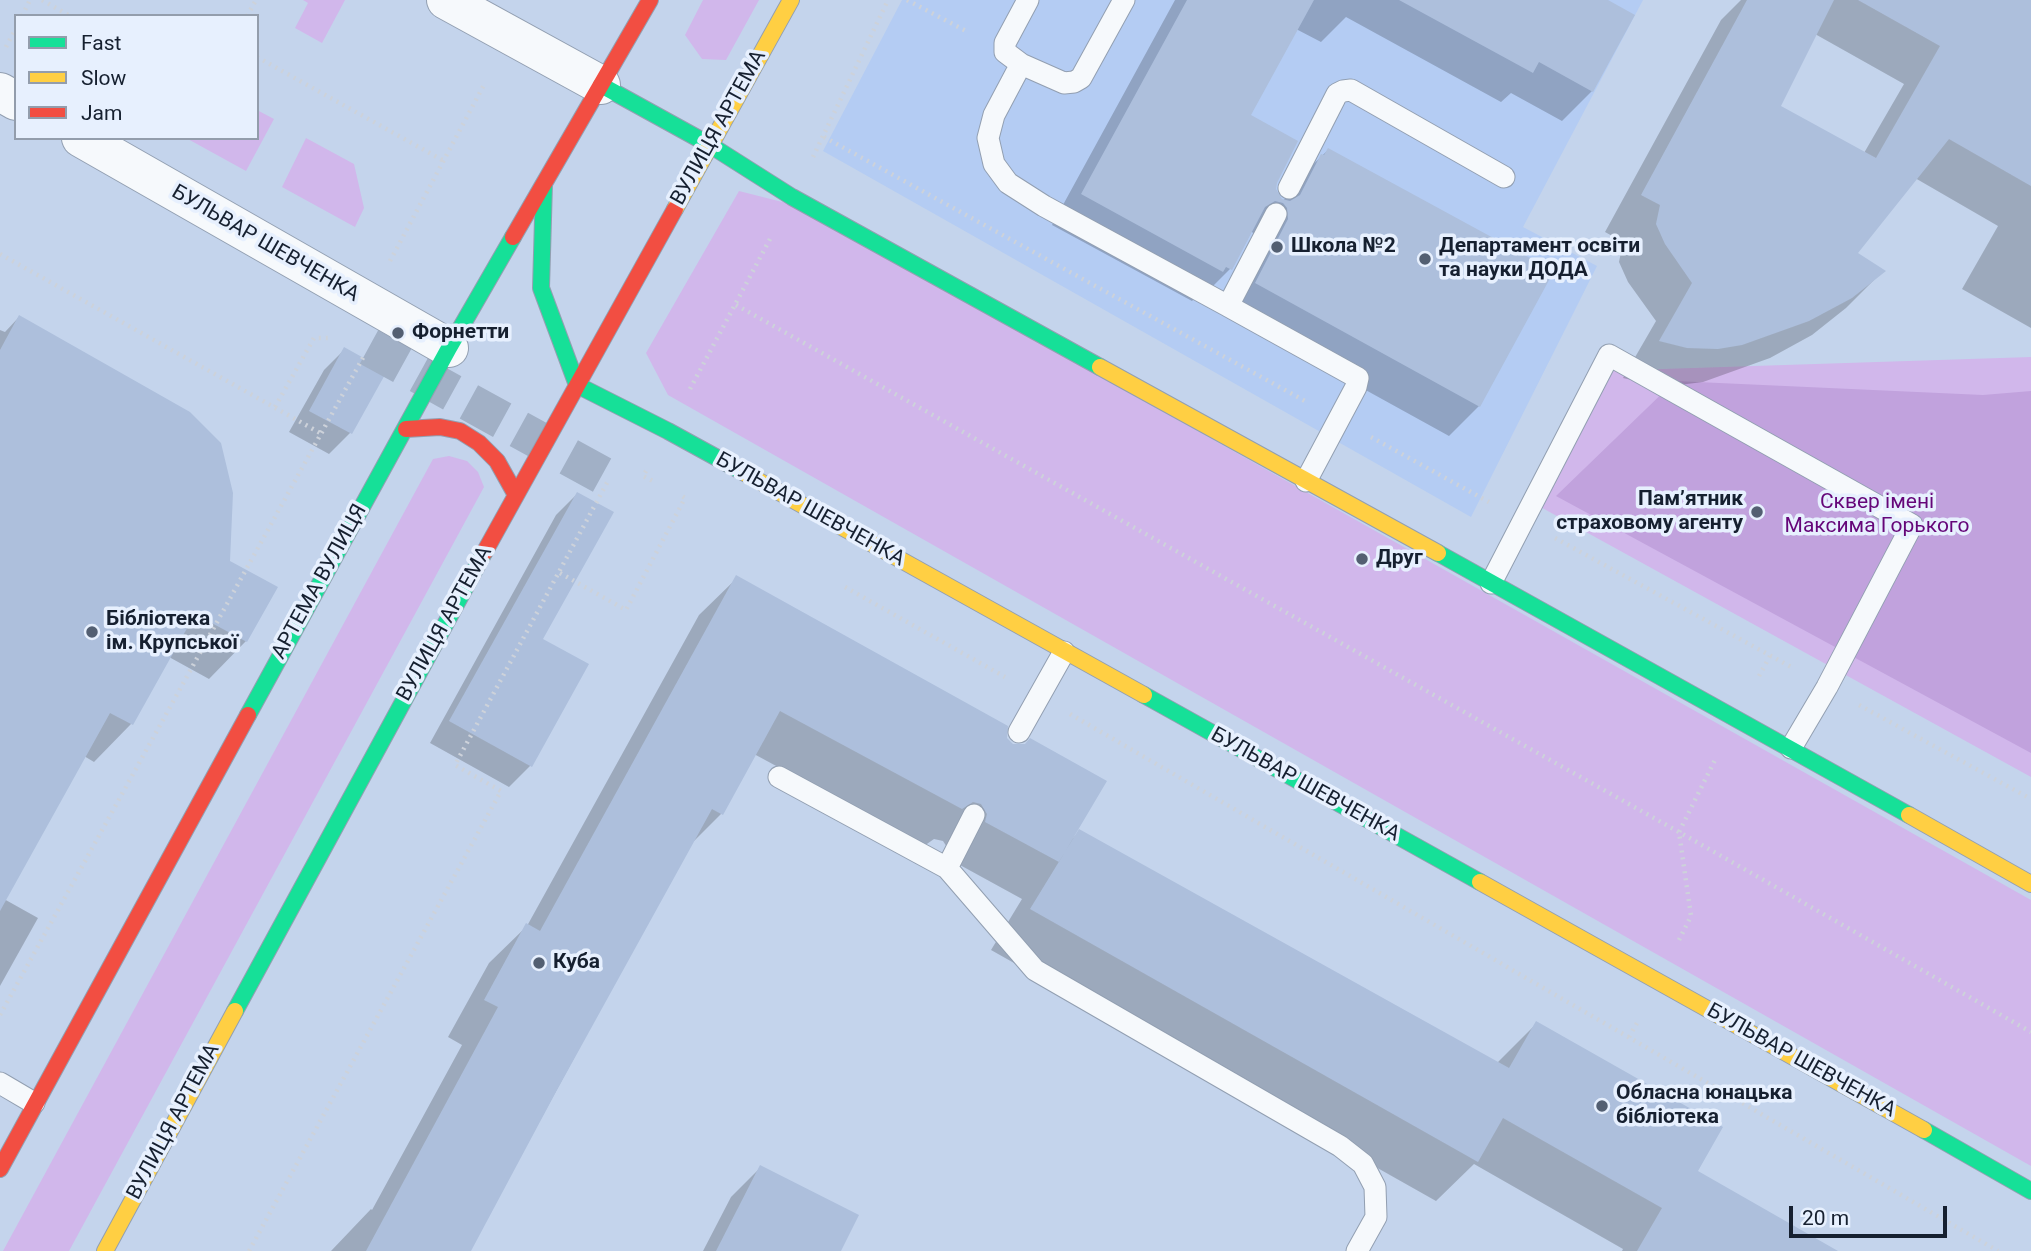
<!DOCTYPE html>
<html>
<head>
<meta charset="utf-8">
<style>
	body { margin:0 }
	#map { position:relative; width:2031px; height:1251px; overflow:hidden; background:#c4d4ec; font-family:Roboto,sans-serif }
	canvas { display:block }
	.legend { position:absolute; left:14px; top:14px; width:245px; height:126px; box-sizing:border-box; background:#e7f0fe; border:2px solid #939dac; margin:0; padding:9px 12px; list-style:none; font-size:21px; color:#162030 }
	.legend li { display:flex; align-items:center; gap:14px; height:35px }
	.legend b { width:35px; border:2px solid #939dac }
	.scale { position:absolute; left:1789px; top:1206px; width:158px; height:32px; box-sizing:border-box; border:4px solid #162030; border-top:0; padding-left:9px; font-size:21px; line-height:24px; white-space:nowrap; color:#162030; -webkit-text-stroke:5px #e7f0fe; paint-order:stroke }
</style>
</head>
<body>
<div id="map">
<canvas width="2031" height="1251"></canvas>
<ul class="legend">
<li><b style="height:9px;background:#16e098"></b>Fast</li>
<li><b style="height:9px;background:#ffcf43"></b>Slow</li>
<li><b style="height:9px;background:#f24e42"></b>Jam</li>
</ul>
<div class="scale">20 m</div>
</div>
<script>
const ctx = document.querySelector('canvas').getContext('2d');
ctx.lineJoin = 'round';
function fillPath(path, color) { ctx.fillStyle = color; ctx.fill(path, 'evenodd'); }
const toPath = rows => new Path2D(rows.map(r => 'M' + r).join(''));
function strokePath(path, color, width, dash) { ctx.strokeStyle = color; ctx.lineWidth = width; ctx.lineCap = dash ? 'butt' : 'round'; ctx.setLineDash(dash || []); ctx.stroke(path); }
function label(font, color, halo, rows, align = 'center') {
  ctx.font = font + ' Roboto,sans-serif'; ctx.lineWidth = 7; ctx.setLineDash([]); ctx.textBaseline = 'middle'; ctx.strokeStyle = halo; ctx.fillStyle = color; for (const [text, x, y, turn = 0] of rows) {
    ctx.save(); ctx.translate(x, y); ctx.rotate((+turn || 0) * Math.PI / 180); ctx.textAlign = isNaN(turn) ? turn : align; if (halo) ctx.strokeText(text, 0, 0); ctx.fillText(text, 0, 0); ctx.restore();
  }
}
const built = toPath([
	[902,0,1643,0,1523,227,1597,266,1471,517,823,151]
]);
const green = toPath([
	[303,0,345,0,322,43,295,28,308,3],
	[703,0,759,0,726,60,702,59,685,35],
	[257,110,274,119,246,171,186,138,257,138],
	[306,138,354,164,364,208,355,227,282,187],
	[739,191,798,206,2031,900,2031,1166,668,395,646,353],
	[2031,357,2031,777,1526,499,1600,371],
	[449,456,467,461,478,472,484,487,69,1251,3,1251,433,459]
]);
const forest = toPath([
	[1675,381,1983,395,2031,391,2031,753,1556,496]
]);
const shadow = toPath([
	[1175,0,1605,0,1592,91,1562,121,1511,93,1501,102,1346,17,1321,42,1296,29,1248,116,1275,182,1276,195,1283,202,1291,186,1328,150,1479,406,1449,436,1226,313,1258,238,1252,232,1250,232,1230,269,1200,299,1196,297,1192,301,1052,225],
	[1741,0,2031,0,2031,328,1962,289,1998,226,1915,178,1855,253,1883,271,1846,308,1812,335,1770,358,1703,382,1679,385,1649,384,1623,378,1656,321,1628,282,1619,262,1623,242,1605,232,1721,20],
	[1815,34,1904,84,1864,153,1779,106],
	[19,317,228,562,275,588,246,641,209,679,169,657,131,724,94,762,84,756,4,899,38,918,0,986,0,330,5,332],
	[345,349,385,371,350,433,329,454,289,432,324,370],
	[577,494,541,640,530,766,509,787,430,743,556,515],
	[737,578,1006,739,1073,838,1079,832,1497,1063,1536,1024,1695,1172,1835,1251,1622,1251,1623,1249,1474,1164,1436,1201,991,950,1022,899,949,859,950,852,943,841,934,839,924,846,754,754,721,814,690,845,469,1251,331,1251,371,1209,372,1210,462,1045,448,1037,489,963,527,926,699,615],
	[761,1167,839,1251,703,1251,731,1197]
]);
const building = toPath([
	[1187,0,1314,0,1251,115,1298,141,1277,183,1276,189,1282,199,1290,201,1300,195,1321,154,1324,155,1328,148,1554,271,1480,407,1255,283,1288,219,1287,208,1283,203,1275,201,1265,207,1232,270,1226,267,1223,272,1081,194],
	[1399,0,1608,0,1635,15,1593,92,1539,62,1533,73],
	[1747,0,1834,0,1781,106,1876,158,1940,46,1858,0,2031,0,2031,186,1949,139,1858,253,1886,271,1852,298,1809,321,1742,345,1718,349,1687,348,1659,341,1692,283,1665,244,1656,224,1660,205,1641,195],
	[19,315,190,412,221,443,233,493,230,561,278,587,247,642,195,614,133,725,110,713,0,911,0,350],
	[344,347,387,371,352,434,309,411],
	[577,492,614,512,543,639,589,664,532,767,449,721],
	[736,575,1008,726,1007,738,1013,744,1025,744,1030,738,1107,781,1059,862,985,822,987,814,981,804,973,802,962,809,780,711,723,815,712,809,557,1090,471,1251,366,1251,498,1007,484,1000,526,923,540,931],
	[1079,829,1509,1068,1536,1021,1723,1127,1698,1171,1838,1251,1637,1251,1662,1208,1503,1118,1478,1162,1030,909],
	[760,1165,859,1215,841,1251,716,1251]
]);
const streetTunnel = toPath([
	[369,347,609,479]
]);
const path = toPath([
	[42,0,70,16],
	[907,0,968,32],
	[22,16,30,0],
	[247,16,256,0],
	[6,47,16,28],
	[257,57,444,161],
	[824,137,1305,401],
	[813,157,888,0],
	[0,254,322,434],
	[390,261,485,83],
	[736,305,1679,832,2031,1032],
	[690,389,770,239],
	[275,407,314,338,332,338],
	[1371,437,1489,502],
	[646,471,643,476,655,482],
	[1555,538,1793,668],
	[560,573,626,610,685,498,682,496],
	[845,587,1005,677],
	[1759,676,1770,656],
	[1859,705,2031,799],
	[1070,714,1998,1251],
	[1679,940,1691,916,1679,832,1716,758],
	[0,1015,365,354],
	[1629,1037,1637,1023],
	[249,1251,501,791,455,765,609,479]
]);
const lane = toPath([
	[1028,0,1005,43,1005,52,1021,64,1064,83,1074,82,1081,78,1124,0],
	[1021,64,994,115,988,138,994,164,1008,183,1044,206,1228,306],
	[1289,188,1337,94,1343,91,1351,90,1504,177],
	[1276,214,1228,306,1358,378,1356,387,1306,481],
	[1491,583,1609,355,1912,525,1827,687,1791,748],
	[1019,732,1064,652],
	[779,777,947,868,974,815],
	[947,868,1035,970,1340,1146,1363,1164,1375,1187,1376,1217,1357,1251],
	[0,1083,34,1103]
]);
const street = toPath([
	[446,0,601,85],
	[0,92,16,101],
	[81,138,449,348]
]);
const fast = toPath([
	[601,85,710,145,792,197,1100,367],
	[544,184,541,288,577,385,668,431,741,471],
	[1438,553,1909,815],
	[1144,695,1480,882],
	[248,715,449,348,513,237],
	[235,1011,484,553],
	[1924,1130,2031,1191]
]);
const slow = toPath([
	[675,209,791,0],
	[1100,367,1438,553],
	[741,471,1144,695],
	[1909,815,2031,884],
	[1480,882,1924,1130],
	[105,1251,235,1011]
]);
const jam = toPath([
	[513,237,650,0],
	[406,429,440,427,460,431,479,443,497,461,516,495],
	[484,553,675,209],
	[0,1169,248,715]
]);
const markers = [
	[1277,247,7,"#535f72"],
	[1425,259,7,"#535f72"],
	[398,333,7,"#535f72"],
	[1757,512,7,"#535f72"],
	[1362,559,7,"#535f72"],
	[92,632,7,"#535f72"],
	[539,963,7,"#535f72"],
	[1602,1106,7,"#535f72"]
];
const streetNames = [
	["ВУЛИЦЯ АРТЕМА",719,128,-61],
	["БУЛЬВАР ШЕВЧЕНКА",265,244,30],
	["БУЛЬВАР ШЕВЧЕНКА",810,510,29],
	["АРТЕМА ВУЛИЦЯ",320,582,-61],
	["ВУЛИЦЯ АРТЕМА",445,624,-61],
	["БУЛЬВАР ШЕВЧЕНКА",1305,785,29],
	["БУЛЬВАР ШЕВЧЕНКА",1801,1061,29],
	["ВУЛИЦЯ АРТЕМА",174,1122,-62]
];
const poiNames = [
	["Школа №2",1291,247],
	["Департамент освіти",1439,247],
	["та науки ДОДА",1439,271],
	["Форнетти",412,333],
	["Пам’ятник",1743,500,"right"],
	["страховому агенту",1743,524,"right"],
	["Друг",1376,559],
	["Бібліотека",106,620],
	["ім. Крупської",106,644],
	["Куба",553,963],
	["Обласна юнацька",1616,1094],
	["бібліотека",1616,1118]
];
const parkNames = [
	["Сквер імені",1877,503],
	["Максима Горького",1877,527]
];
fillPath(built, '#b4ccf3');
fillPath(green, '#d1b7eb');
fillPath(forest, '#c1a2dd');
fillPath(shadow, '#0003');
fillPath(building, '#adbfdc');
strokePath(streetTunnel, '#a1b0c6', 38, [38, 19]);
strokePath(lane, '#929fb1', 23);
strokePath(street, '#929fb1', 40);
strokePath(fast, '#929fb1', 18);
strokePath(slow, '#929fb1', 18);
strokePath(jam, '#929fb1', 18);
strokePath(path, '#cdd2da', 4.5, [2, 5]);
strokePath(lane, '#f6f9fc', 21);
strokePath(street, '#f6f9fc', 38);
strokePath(fast, '#16e098', 16);
strokePath(slow, '#ffcf43', 16);
strokePath(jam, '#f24e42', 16);
for (const [x, y, r, color] of markers) { const dot = new Path2D(); dot.arc(x, y, r, 0, 2 * Math.PI); ctx.fillStyle = color; ctx.fill(dot); strokePath(dot, '#e7f0fe', 2.5); }
label('21px', '#162030', '#e7f0fe', streetNames);
label('bold 21px', '#162030', '#e7f0fe', poiNames, 'left');
label('21px', '#650679', '#e7f0fe', parkNames);
</script>
</body>
</html>
